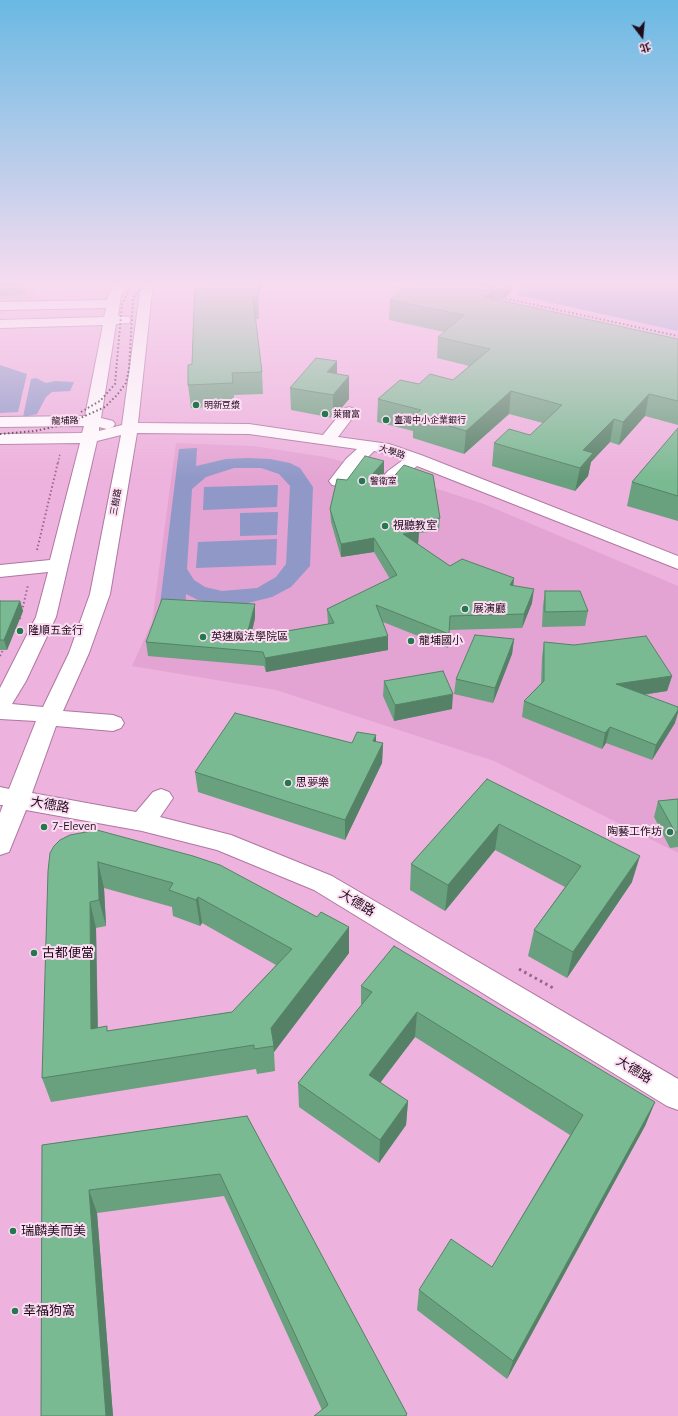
<!DOCTYPE html>
<html>
<head>
<meta charset="utf-8">
<style>
	body { margin:0 }
	#map { position:relative; width:678px; height:1416px; overflow:hidden; background:#edb2dd; font-family:Mulish,"Noto Sans TC",sans-serif }
	canvas { display:block }
	.north { position:absolute; left:622px; top:16px; width:40px; height:40px; -webkit-text-stroke:3px #fcdef3; paint-order:stroke; rotate:164deg; font-size:11px; font-weight:700; line-height:16px; text-align:center; color:#200b1b }
	.north::after { content:''; display:block; margin:auto; width:14px; height:18px; background:#200b1b; clip-path:polygon(50% 0,100% 100%,50% 72%,0 100%) }
</style>
</head>
<body>
<div id="map">
<canvas width="678" height="1416"></canvas>
<div class="north">北</div>
</div>
<script>
const ctx = document.querySelector('canvas').getContext('2d');
ctx.lineJoin = 'round';
function fillPath(path, color) { ctx.fillStyle = color; ctx.fill(path, 'evenodd'); }
const toPath = rows => new Path2D(rows.map(r => 'M' + r).join(''));
function strokePath(path, color, width, dash) { ctx.strokeStyle = color; ctx.lineWidth = width; ctx.lineCap = dash ? 'butt' : 'round'; ctx.setLineDash(dash || []); ctx.stroke(path); }
function label(font, color, halo, rows, align = 'center') {
  ctx.font = font + ' Mulish,"Noto Sans TC",sans-serif'; ctx.lineWidth = 4; ctx.setLineDash([]); ctx.textBaseline = 'middle'; ctx.strokeStyle = halo; ctx.fillStyle = color; for (const [text, x, y, turn = 0] of rows) {
    ctx.save(); ctx.translate(x, y); ctx.rotate((+turn || 0) * Math.PI / 180); ctx.textAlign = isNaN(turn) ? turn : align; if (halo) ctx.strokeText(text, 0, 0); ctx.fillText(text, 0, 0); ctx.restore();
  }
}
const built = toPath([
	[0,282,42,282,31,298,92,301,20,307,0,314],
	[176,443,254,446,325,457,394,475,484,504,678,586,678,853,494,761,276,690,132,666,152,622]
]);
const green = toPath([
	[494,282,678,282,678,331,517,295,523,288],
	[0,365,27,374,18,412,0,413],
	[36,378,46,383,55,381,74,382,70,391,52,392,46,397,37,414,23,417,31,379],
	[197,448,196,466,226,459,247,458,270,459,290,463,300,468,313,487,310,566,291,587,272,597,248,603,223,605,198,600,186,594,185,611,159,612,179,449],
	[234,468,261,468,279,474,290,486,286,564,276,577,257,588,222,591,205,587,194,580,187,569,192,489,206,477],
	[278,485,277,507,203,510,204,487],
	[278,512,277,535,240,536,240,513],
	[277,539,276,565,196,568,198,542]
]);
const pathFar2 = toPath([
	[58,463,60,454]
]);
const pathFar1 = toPath([
	[37,550,58,462],
	[20,619,28,585],
	[0,656,4,648]
]);
const path = toPath([
	[519,969,555,989]
]);
const minor = toPath([
	[118,282,130,282,121,294,118,316,129,317,131,320,129,323,116,324,101,418,113,421,115,424,113,427,107,429,99,427,99,431,122,425,140,292,146,282,158,282,152,292,138,423,249,424,323,435,344,409,349,407,354,409,357,412,338,437,389,444,421,455,678,556,678,569,417,466,400,479,387,494,381,495,375,494,372,490,375,486,388,471,403,460,385,453,374,451,358,467,344,485,338,486,332,485,329,481,346,459,357,449,249,434,137,433,110,594,89,653,63,711,113,715,121,718,124,723,121,728,113,731,56,726,32,793,136,812,153,792,161,789,169,792,173,798,160,817,231,835,332,876,678,1079,678,1110,667,1106,314,890,217,850,142,831,26,810,9,852,0,855,0,813,3,805,0,805,0,787,9,789,36,721,0,719,0,688,36,617,48,572,0,577,0,565,50,560,80,443,0,444,0,434,82,433,84,426,0,427,0,417,85,416,103,325,0,328,0,320,104,317,106,308,0,310,0,302,107,300,109,294,118,282],
	[121,435,90,594,69,653,43,707,12,704,26,681,56,617,97,441,121,435],
	[386,282,410,282,441,288,442,291,441,294,436,295,388,285,386,282]
]);
const rail = toPath([
	[406,282,422,285],
	[494,296,678,336],
	[81,412,100,401,115,384,122,304,129,290,139,282],
	[0,434,35,431,67,424,105,407,117,395,126,383,129,369,133,299,137,292,149,282]
]);
const wall = toPath([
	[0,282,26,282,24,295,0,296],
	[195,282,258,296,259,319,255,319,262,372,263,394,234,395,234,406,191,408,188,385,192,364],
	[412,282,512,282,511,292,502,300,494,298,494,299,678,339,678,425,645,416,619,445,610,442,591,462,588,476,575,491,492,466,494,443,530,435,543,423,509,414,464,454,413,438,413,431,377,422,378,399,419,384,453,380,469,366,437,358,438,337,444,332,389,320,390,300],
	[337,374,349,399,333,418,291,410,290,388],
	[678,428,678,521,627,506,632,482],
	[384,461,384,473,376,483,440,518,439,531,419,533,418,544,450,566,513,586,532,603,522,628,449,630,448,648,383,622,388,650,266,672,264,666,148,656,146,642,255,618,251,637,328,624,327,609,390,579,374,552,341,557,331,522,330,509,347,480],
	[545,591,588,611,585,626,542,627,543,606],
	[0,601,20,601,23,611,7,650,0,650],
	[514,639,512,654,493,703,454,694,456,679],
	[544,642,672,676,667,691,644,695,675,723,652,760,606,743,602,749,522,717,524,701,541,683,542,657],
	[384,681,452,709,394,721,383,696],
	[376,735,376,742,383,743,382,763,345,840,198,792,195,772,352,743],
	[487,779,632,882,567,978,528,956,534,930,565,887,495,850,445,911,410,890,411,864],
	[678,799,678,847,670,848,654,817,658,801],
	[54,846,317,917,349,927,349,953,274,1052,275,1071,257,1074,256,1069,51,1102,42,1078],
	[104,888,172,907,173,916,200,926,202,923,276,965,232,1012,108,1031,98,1028,96,928,106,926],
	[361,986,655,1102,645,1126,507,1379,417,1310,419,1290,492,1267,570,1135,415,1037,380,1082,408,1101,406,1125,379,1163,299,1107,298,1083,361,1006],
	[247,1116,407,1414,407,1416,314,1416,322,1410,224,1196,97,1213,113,1416,41,1416,42,1145]
]);
const shadedWall = toPath([
	[22,282,26,282,24,295,22,283],
	[258,282,264,282,258,296,259,319],
	[511,282,512,282,511,292,502,300,504,289],
	[495,289,493,309,485,297],
	[337,361,337,384,327,395,327,372],
	[349,376,349,399,333,418,333,395],
	[511,391,509,414,464,454,466,431],
	[649,394,645,416,619,445,623,422],
	[614,419,610,442,591,462,588,476,575,491,580,468,583,450],
	[384,461,384,473,371,489,371,476],
	[419,531,418,545,403,534],
	[374,538,374,552,341,557,341,544],
	[514,578,513,591,510,585],
	[534,589,532,603,522,628,524,614],
	[20,601,23,611,7,650,4,640],
	[255,604,255,618,247,652,246,638],
	[388,636,388,650,266,672,265,658],
	[514,639,512,654,493,703,495,688],
	[672,676,667,691,612,699,616,684],
	[453,694,452,709,394,721,395,705],
	[678,710,678,713,675,723,652,760,656,745],
	[610,727,606,743,602,749,605,733],
	[376,735,376,754,373,741],
	[383,743,382,763,345,840,345,820],
	[499,824,495,850,445,911,448,885],
	[640,856,632,882,567,978,573,952],
	[98,862,104,888,106,926,99,900],
	[198,897,202,923,200,926,196,900],
	[90,902,96,928,98,1054,91,1029],
	[349,927,349,953,274,1052,271,1028],
	[417,1012,415,1037,368,1099,369,1075],
	[408,1101,406,1125,379,1163,380,1140],
	[655,1102,645,1126,507,1379,513,1361],
	[89,1190,97,1213,113,1416,106,1416]
]);
const building = toPath([
	[0,282,22,282,22,283,0,284,0,282],
	[195,282,258,282,258,298,253,298,262,372,232,373,233,383,188,385,188,365,192,364,195,282],
	[412,282,462,282,495,289,485,297,678,339,678,401,649,394,623,422,614,419,583,450,593,453,580,468,494,443,509,429,530,435,562,405,511,391,466,431,414,415,421,410,378,399,400,380,419,384,430,374,453,380,490,349,438,337,464,315,390,300,412,282],
	[470,282,511,282,504,289,470,282],
	[316,358,337,361,327,372,349,376,333,395,290,388,316,358],
	[678,428,678,496,632,482,678,428],
	[365,456,384,461,371,476,375,482,382,483,389,482,404,465,433,475,440,518,412,521,419,531,403,534,450,566,462,559,514,578,510,585,534,589,524,614,450,616,449,634,376,605,388,636,265,658,263,652,146,642,162,599,255,604,246,638,334,623,327,609,397,575,374,538,341,544,330,509,337,479,347,480,365,456],
	[545,591,580,591,588,611,545,612,545,591],
	[0,601,20,601,4,640,0,640,0,601],
	[475,635,514,639,495,688,456,679,475,635],
	[646,636,672,676,616,684,678,707,678,710,656,745,610,727,605,733,524,701,544,681,544,642,574,645,646,636],
	[443,671,453,694,395,705,384,681,443,671],
	[235,713,352,743,357,732,376,735,373,741,383,743,345,820,195,772,235,713],
	[487,779,640,856,573,952,534,930,581,866,499,824,448,885,411,864,487,779],
	[678,799,678,832,675,832,658,801,678,799],
	[97,830,193,856,220,865,317,917,321,912,349,927,271,1028,274,1046,254,1049,254,1045,42,1078,48,871,50,853,54,846,60,840,70,835,97,830],
	[98,862,173,883,169,890,196,900,198,897,292,949,232,1012,107,1031,107,1026,91,1029,90,902,99,900,98,862],
	[394,946,655,1102,513,1361,419,1290,451,1239,492,1267,583,1115,417,1012,369,1075,408,1101,380,1140,298,1083,372,992,361,986,394,946],
	[247,1116,407,1414,405,1416,314,1416,328,1405,220,1174,89,1190,106,1416,41,1416,42,1145,247,1116]
]);
const markers = [
	[196,405,4,"#23794d"],
	[325,414,4,"#23794d"],
	[386,420,4,"#23794d"],
	[362,481,4,"#23794d"],
	[385,526,4,"#23794d"],
	[465,609,4,"#23794d"],
	[20,631,4,"#23794d"],
	[203,637,4,"#23794d"],
	[411,641,4,"#23794d"],
	[288,783,4,"#23794d"],
	[44,827,4,"#23794d"],
	[670,832,4,"#23794d"],
	[34,953,4,"#23794d"],
	[13,1231,4,"#23794d"],
	[15,1311,4,"#23794d"]
];
const farPoinames = [
	["明新豆漿",204,405],
	["萊爾富",333,414],
	["臺灣中小企業銀行",394,420],
	["警衛室",370,481]
];
const farStreetnames = [
	["龍埔路",65,421,-1],
	["大學路",392,452,18],
	["三樹路",116,502,-80]
];
const poiNames = [
	["視聽教室",393,526],
	["展演廳",473,609],
	["隆順五金行",28,631],
	["英速魔法學院區",211,637],
	["龍埔國小",419,641],
	["思夢樂",296,783],
	["7-Eleven",52,827],
	["陶藝工作坊",662,832,"right"]
];
const nearStreetnames = [
	["大德路",50,805,10],
	["大德路",357,903,31],
	["大德路",634,1070,31]
];
const nearPoinames = [
	["古都便當",42,953],
	["瑞麟美而美",21,1231],
	["幸福狗窩",23,1311]
];
fillPath(built, '#e4a4d3');
fillPath(green, '#8f98c7');
strokePath(minor, '#ae77a0', 2);
strokePath(pathFar2, '#936988', 1.5, [1.5, 2]);
strokePath(pathFar1, '#936988', 2, [1.5, 2.5]);
strokePath(path, '#936988', 3, [2.5, 3.5]);
fillPath(minor, '#fff');
strokePath(rail, '#482c41', 2, [1.5, 2.5]);
fillPath(wall, '#69a07e');
fillPath(shadedWall, '#558266');
fillPath(building, '#7aba92');
strokePath(building, '#558266', 1);
const sky = ctx.createLinearGradient(0, 0, 0, 480);
sky.addColorStop(0, '#69b9e3');
sky.addColorStop(0.59, '#f7dcf0');
sky.addColorStop(1, '#f7dcf000');
ctx.fillStyle = sky;
ctx.fillRect(0, 0, 678, 480);
for (const [x, y, r, color] of markers) { const dot = new Path2D(); dot.arc(x, y, r, 0, 2 * Math.PI); ctx.fillStyle = color; ctx.fill(dot); strokePath(dot, '#fcdef3', 1.5); }
label('9px', '#200b1b', '#fcdef3', farPoinames, 'left');
label('9px', '#200b1b', '#fcdef3', farStreetnames);
label('11px', '#200b1b', '#fcdef3', poiNames, 'left');
label('13px', '#200b1b', '#fcdef3', nearStreetnames);
label('13px', '#200b1b', '#fcdef3', nearPoinames, 'left');
</script>
</body>
</html>
